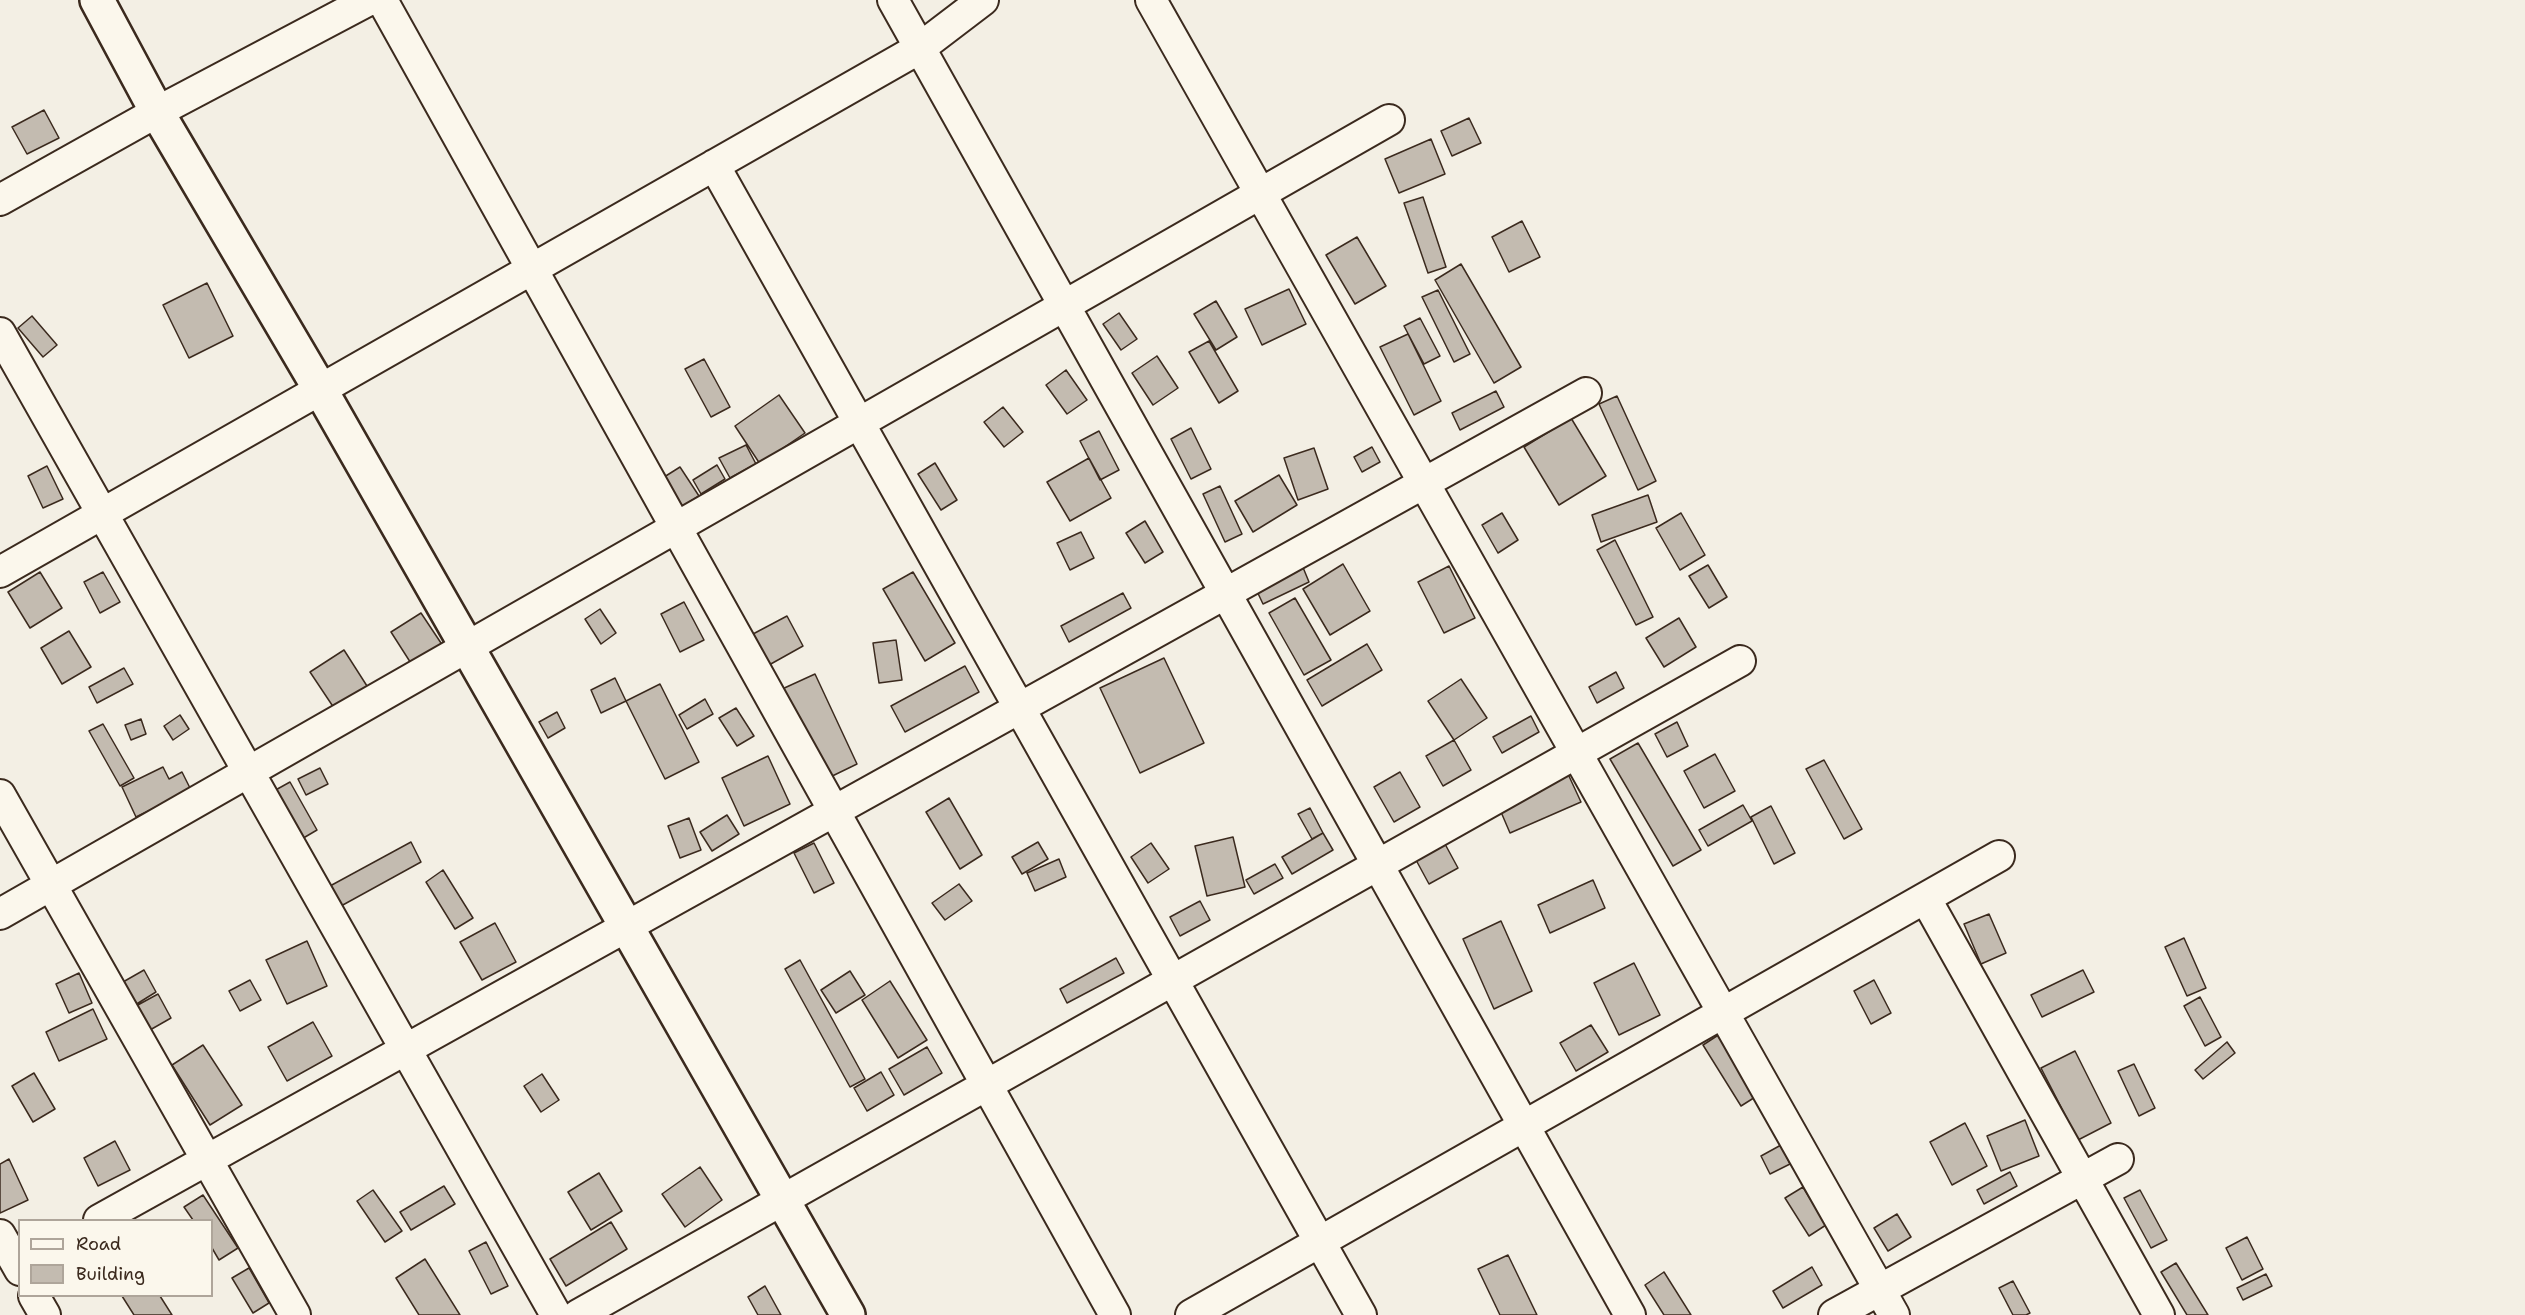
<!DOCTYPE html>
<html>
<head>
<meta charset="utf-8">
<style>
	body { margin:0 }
	#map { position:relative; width:2525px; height:1315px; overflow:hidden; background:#f3efe4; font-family:"Shantell Sans",sans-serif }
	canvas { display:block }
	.legend { position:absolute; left:18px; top:1219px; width:195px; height:78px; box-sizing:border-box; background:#fbf7ec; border:2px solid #aea59a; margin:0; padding:8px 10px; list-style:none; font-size:18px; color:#3b2a1e }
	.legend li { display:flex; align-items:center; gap:12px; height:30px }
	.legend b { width:30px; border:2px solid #aea59a }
</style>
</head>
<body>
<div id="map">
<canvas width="2525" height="1315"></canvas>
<ul class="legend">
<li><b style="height:8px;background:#fbf7ec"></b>Road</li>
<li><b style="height:16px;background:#c3bbb0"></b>Building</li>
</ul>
</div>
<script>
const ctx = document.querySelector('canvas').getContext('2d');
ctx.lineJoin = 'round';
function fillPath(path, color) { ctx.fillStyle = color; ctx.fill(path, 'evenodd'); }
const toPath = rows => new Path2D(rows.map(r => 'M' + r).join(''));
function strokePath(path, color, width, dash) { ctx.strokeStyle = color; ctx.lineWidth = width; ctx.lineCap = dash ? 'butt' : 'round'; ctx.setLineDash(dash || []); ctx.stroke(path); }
const building = toPath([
	[44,110,59,138,27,154,12,127,44,110],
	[1469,118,1481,143,1452,156,1441,131,1469,118],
	[1431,139,1445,174,1399,193,1385,159,1431,139],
	[1423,197,1446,267,1428,273,1404,203,1423,197],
	[1522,221,1540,257,1509,272,1492,237,1522,221],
	[1357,237,1386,286,1355,304,1326,255,1357,237],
	[1461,264,1521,367,1494,383,1435,280,1461,264],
	[207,283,233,336,189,358,163,305,207,283],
	[1289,289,1306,324,1262,345,1245,309,1289,289],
	[1438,290,1470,354,1454,362,1422,297,1438,290],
	[1216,301,1237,337,1216,350,1194,314,1216,301],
	[1119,313,1137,339,1121,350,1103,324,1119,313],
	[32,316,57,345,43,357,18,328,32,316],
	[1420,318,1440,356,1424,364,1404,326,1420,318],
	[1408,334,1441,401,1414,415,1380,347,1408,334],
	[1209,341,1238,391,1219,403,1189,352,1209,341],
	[1157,356,1178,388,1153,405,1132,373,1157,356],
	[704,359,730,407,711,417,685,369,704,359],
	[1066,370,1087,400,1067,414,1046,385,1066,370],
	[1496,391,1504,407,1460,430,1452,413,1496,391],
	[779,395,805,433,760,464,735,426,779,395],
	[1617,396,1656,481,1638,490,1599,404,1617,396],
	[1003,407,1023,432,1004,447,984,422,1003,407],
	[1571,418,1606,476,1559,505,1524,447,1571,418],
	[1191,428,1211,469,1191,479,1171,439,1191,428],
	[1099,431,1119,470,1100,480,1080,441,1099,431],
	[746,445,756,464,730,478,719,458,746,445],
	[1372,447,1380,462,1362,472,1354,457,1372,447],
	[1314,448,1328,489,1298,500,1284,458,1314,448],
	[1089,458,1111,498,1070,521,1047,482,1089,458],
	[935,463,957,500,941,510,918,474,935,463],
	[717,465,725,479,701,494,693,480,717,465],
	[47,466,63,499,43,508,28,476,47,466],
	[680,467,699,496,680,508,661,479,680,467],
	[1279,475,1297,505,1253,532,1235,501,1279,475],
	[1220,486,1242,534,1225,542,1203,494,1220,486],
	[1648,495,1657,522,1601,542,1592,515,1648,495],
	[1502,513,1518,540,1498,553,1482,525,1502,513],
	[1681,513,1705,555,1680,570,1656,528,1681,513],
	[1145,521,1163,552,1145,563,1126,533,1145,521],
	[1081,532,1094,558,1070,570,1057,543,1081,532],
	[1615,540,1653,617,1636,625,1597,550,1615,540],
	[1343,564,1370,611,1330,635,1303,589,1343,564],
	[1302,565,1309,582,1263,604,1255,587,1302,565],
	[1708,565,1727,597,1709,608,1689,576,1708,565],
	[1449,566,1475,618,1444,633,1418,582,1449,566],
	[40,572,62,608,30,628,8,592,40,572],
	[103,572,120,602,100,613,84,582,103,572],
	[913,572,955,643,925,661,883,589,913,572],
	[1123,593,1131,608,1069,642,1061,626,1123,593],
	[1295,598,1331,660,1304,675,1269,613,1295,598],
	[684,602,704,640,680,652,661,614,684,602],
	[600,609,616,633,601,644,585,619,600,609],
	[421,613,445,649,414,668,391,632,421,613],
	[787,616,803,646,769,665,753,634,787,616],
	[1679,618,1696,647,1664,667,1646,638,1679,618],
	[69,631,91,667,62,684,41,648,69,631],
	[896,640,902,680,879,683,873,643,896,640],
	[1367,644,1382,670,1322,706,1307,680,1367,644],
	[344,650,367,686,334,708,310,672,344,650],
	[1164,658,1204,743,1140,773,1100,688,1164,658],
	[965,666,979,692,905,732,891,706,965,666],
	[124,668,133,684,97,703,89,687,124,668],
	[1616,672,1624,688,1597,703,1589,687,1616,672],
	[815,674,857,764,822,781,780,690,815,674],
	[615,678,626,701,601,713,591,690,615,678],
	[1461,679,1487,718,1454,740,1428,701,1461,679],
	[660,684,699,762,665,779,626,701,660,684],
	[705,699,713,714,687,729,679,715,705,699],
	[736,708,754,736,737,746,719,718,736,708],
	[557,712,565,728,548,738,539,722,557,712],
	[180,715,189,729,173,740,164,726,180,715],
	[1531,716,1539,732,1502,753,1493,737,1531,716],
	[141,719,146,734,131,740,125,725,141,719],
	[1677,722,1688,746,1667,757,1655,734,1677,722],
	[103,724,134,778,120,786,89,731,103,724],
	[1454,740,1471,770,1443,786,1426,756,1454,740],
	[1638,743,1701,850,1673,866,1610,759,1638,743],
	[1715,754,1735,791,1704,808,1684,771,1715,754],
	[768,756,790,804,744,826,722,778,768,756],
	[1824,760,1862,829,1844,839,1806,769,1824,760],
	[163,767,169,779,182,772,191,790,136,817,122,787,163,767],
	[320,768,328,784,306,795,298,779,320,768],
	[1400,772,1420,807,1394,822,1374,787,1400,772],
	[1568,774,1581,802,1510,833,1498,805,1568,774],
	[290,782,317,830,300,840,272,792,290,782],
	[949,798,982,855,960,869,926,812,949,798],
	[1743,805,1752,821,1708,846,1699,830,1743,805],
	[1771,806,1795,853,1774,864,1751,817,1771,806],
	[1310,808,1323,833,1312,839,1298,814,1310,808],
	[727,815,739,834,712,851,700,832,727,815],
	[689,818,701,850,680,858,668,826,689,818],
	[1323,833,1333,850,1292,874,1282,857,1323,833],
	[1233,837,1245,887,1207,896,1195,846,1233,837],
	[411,842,421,862,341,906,330,886,411,842],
	[1038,842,1048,859,1022,874,1012,857,1038,842],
	[814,843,834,883,814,893,794,853,814,843],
	[1151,843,1169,869,1148,883,1131,857,1151,843],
	[1445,844,1458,868,1429,884,1416,860,1445,844],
	[1059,859,1066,877,1035,891,1027,873,1059,859],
	[1275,864,1283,878,1254,894,1246,880,1275,864],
	[443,870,473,918,455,929,426,882,443,870],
	[1593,880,1605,908,1550,933,1538,905,1593,880],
	[959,884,972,901,945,920,932,903,959,884],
	[1200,901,1210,920,1180,936,1170,917,1200,901],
	[1989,914,2006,953,1981,964,1964,924,1989,914],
	[1501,921,1532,991,1494,1009,1463,939,1501,921],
	[495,923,516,962,482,980,460,942,495,923],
	[2184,938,2206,988,2187,996,2165,947,2184,938],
	[307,941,327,986,287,1004,266,960,307,941],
	[1116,958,1124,973,1067,1003,1060,989,1116,958],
	[800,960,865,1079,850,1087,785,969,800,960],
	[1634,963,1660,1015,1619,1035,1594,983,1634,963],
	[144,970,156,992,135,1005,123,982,144,970],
	[2083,970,2094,992,2042,1017,2031,995,2083,970],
	[850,971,865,995,836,1013,821,990,850,971],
	[79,973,92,1003,69,1013,56,984,79,973],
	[250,980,261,1000,240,1011,229,991,250,980],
	[1874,980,1891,1013,1871,1024,1854,991,1874,980],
	[890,981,927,1040,898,1058,862,1000,890,981],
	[158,994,171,1018,150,1030,136,1006,158,994],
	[2200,997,2221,1037,2205,1046,2184,1006,2200,997],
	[93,1009,107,1039,59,1061,46,1032,93,1009],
	[313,1022,332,1056,287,1081,268,1047,313,1022],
	[1591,1025,1608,1052,1576,1071,1560,1043,1591,1025],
	[1723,1032,1760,1094,1741,1106,1703,1045,1723,1032],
	[2227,1042,2235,1053,2203,1079,2195,1070,2227,1042],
	[203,1045,242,1105,210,1125,172,1065,203,1045],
	[927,1047,942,1073,904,1095,889,1069,927,1047],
	[2075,1051,2111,1123,2078,1140,2041,1068,2075,1051],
	[2134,1064,2155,1108,2139,1116,2118,1071,2134,1064],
	[881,1072,894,1095,867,1111,854,1088,881,1072],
	[34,1073,55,1109,33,1122,12,1086,34,1073],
	[542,1074,559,1100,541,1112,524,1086,542,1074],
	[2025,1120,2039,1156,2001,1171,1987,1136,2025,1120],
	[1965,1123,1987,1166,1952,1185,1930,1142,1965,1123],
	[115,1141,130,1170,98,1186,84,1158,115,1141],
	[1781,1145,1790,1164,1770,1174,1761,1156,1781,1145],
	[9,1159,28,1200,0,1213,0,1164,9,1159],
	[700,1167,722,1200,685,1227,662,1194,700,1167],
	[2010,1172,2017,1186,1984,1204,1977,1190,2010,1172],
	[599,1173,622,1211,591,1230,568,1192,599,1173],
	[444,1186,455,1204,411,1230,400,1212,444,1186],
	[1803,1187,1826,1225,1809,1236,1785,1198,1803,1187],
	[373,1190,402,1231,385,1242,357,1201,373,1190],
	[2140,1190,2167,1240,2151,1248,2124,1198,2140,1190],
	[203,1195,238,1248,219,1260,212,1248,212,1220,193,1220,184,1207,203,1195],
	[1897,1214,1911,1237,1888,1251,1874,1228,1897,1214],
	[611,1222,627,1249,566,1286,550,1259,611,1222],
	[2247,1237,2263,1269,2242,1280,2226,1248,2247,1237],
	[486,1242,508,1286,491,1294,469,1251,486,1242],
	[1508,1255,1537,1315,1500,1315,1478,1269,1508,1255],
	[425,1259,460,1315,419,1315,396,1278,425,1259],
	[2176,1263,2208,1315,2187,1315,2161,1272,2176,1263],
	[1812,1267,1822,1285,1783,1308,1773,1291,1812,1267],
	[249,1268,269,1303,253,1313,232,1278,249,1268],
	[1664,1272,1691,1315,1664,1315,1645,1285,1664,1272],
	[2266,1274,2272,1286,2243,1300,2237,1288,2266,1274],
	[2013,1281,2030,1313,2026,1315,2013,1315,1999,1288,2013,1281],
	[765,1286,781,1315,758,1315,748,1297,765,1286],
	[122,1296,160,1296,172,1315,134,1315,122,1296]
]);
const street = toPath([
	[382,0,1115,1315],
	[893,0,1630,1315],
	[1151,0,1894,1315],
	[714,165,1361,1315],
	[0,200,157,112,369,0],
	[0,333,556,1315],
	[0,572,920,48,983,0],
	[0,795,295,1315],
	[1932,910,2159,1315],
	[0,914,1389,120],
	[99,1220,1586,393],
	[0,1235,20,1270],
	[34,1296,45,1315],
	[578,1315,1740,661],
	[1191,1315,1999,856],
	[1834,1315,2118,1159]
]);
const secondary = toPath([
	[97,0,157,112,320,389,848,1315]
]);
fillPath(building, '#c3bbb0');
strokePath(building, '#3b2a1e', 1.5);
strokePath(street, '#3b2a1e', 34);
strokePath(secondary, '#3b2a1e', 38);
strokePath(street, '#fbf7ec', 30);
strokePath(secondary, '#fbf7ec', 33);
</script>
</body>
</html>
